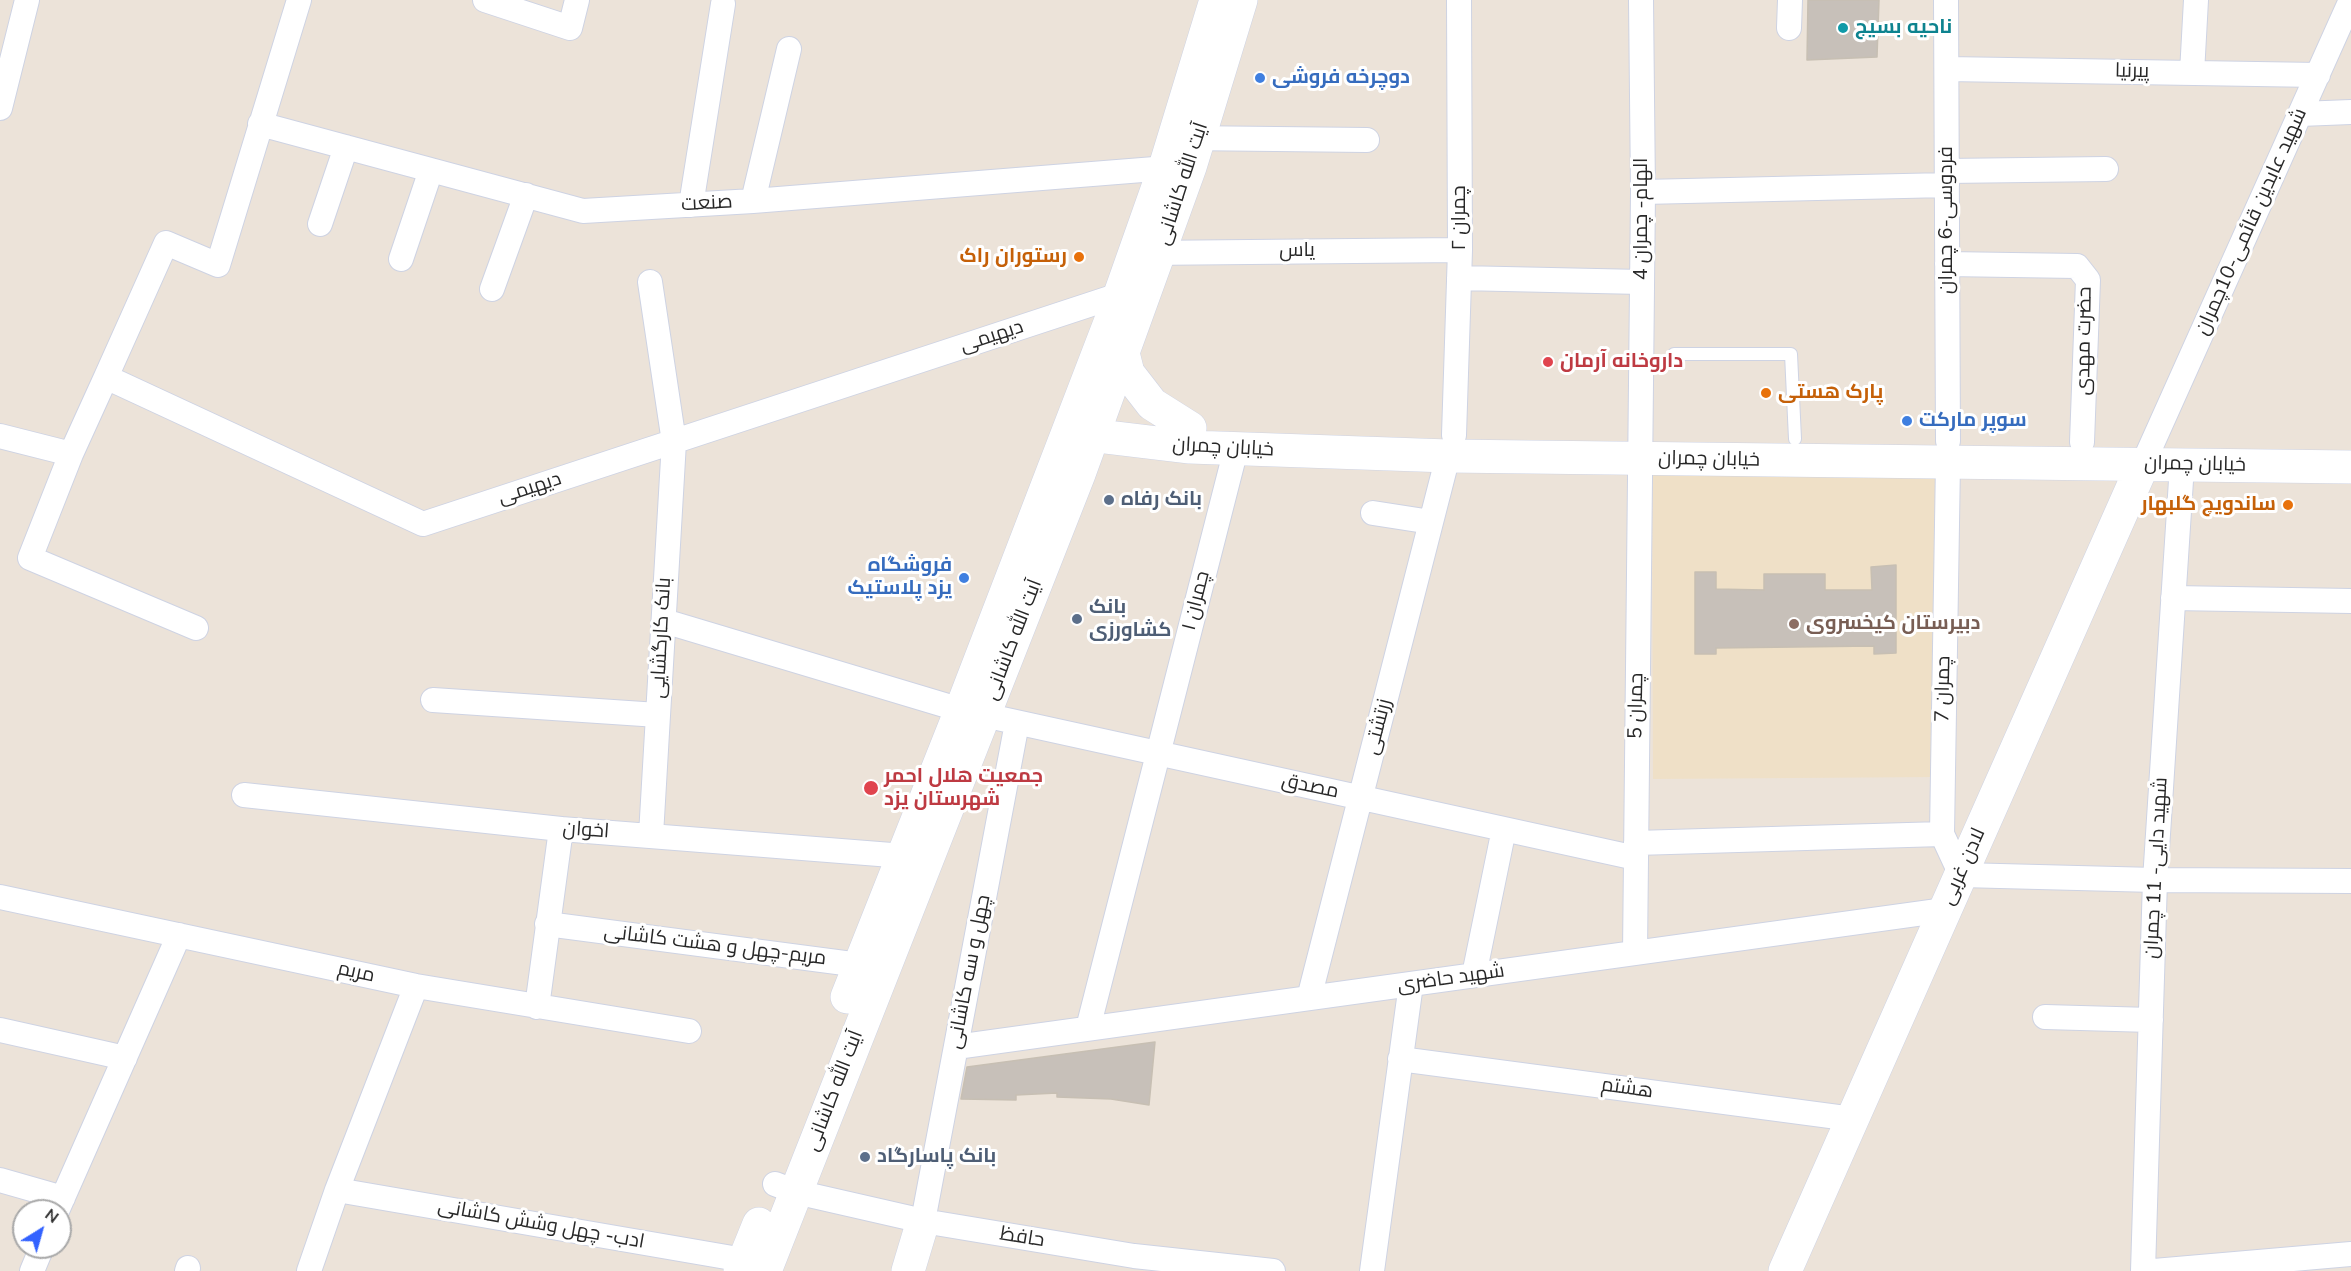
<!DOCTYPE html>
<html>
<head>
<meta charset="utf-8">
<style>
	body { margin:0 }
	#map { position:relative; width:2351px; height:1271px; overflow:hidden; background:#ece3d9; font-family:"Nunito Sans",sans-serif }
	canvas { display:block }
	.north { position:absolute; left:12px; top:1199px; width:60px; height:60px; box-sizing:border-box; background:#fff; border:2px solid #a9a9a9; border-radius:50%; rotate:37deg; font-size:16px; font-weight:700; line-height:24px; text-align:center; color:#282828 }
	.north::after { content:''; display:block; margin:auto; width:21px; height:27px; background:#3362ff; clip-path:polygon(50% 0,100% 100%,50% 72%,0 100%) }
</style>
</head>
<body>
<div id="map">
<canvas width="2351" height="1271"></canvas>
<div class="north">N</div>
</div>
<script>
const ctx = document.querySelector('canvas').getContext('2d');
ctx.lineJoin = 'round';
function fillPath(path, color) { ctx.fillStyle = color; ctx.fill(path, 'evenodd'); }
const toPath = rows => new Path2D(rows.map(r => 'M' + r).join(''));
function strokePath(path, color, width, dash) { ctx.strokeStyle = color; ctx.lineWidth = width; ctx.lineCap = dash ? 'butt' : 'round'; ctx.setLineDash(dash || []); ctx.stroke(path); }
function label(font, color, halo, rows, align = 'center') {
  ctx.font = font + ' "Nunito Sans",Cairo,sans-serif'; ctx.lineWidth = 6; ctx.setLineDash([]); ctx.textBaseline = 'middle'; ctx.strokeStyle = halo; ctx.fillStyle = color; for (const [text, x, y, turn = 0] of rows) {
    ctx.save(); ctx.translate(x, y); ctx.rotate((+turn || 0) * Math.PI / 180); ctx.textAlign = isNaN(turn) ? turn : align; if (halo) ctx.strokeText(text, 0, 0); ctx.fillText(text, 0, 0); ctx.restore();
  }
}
const education = toPath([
	[1652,470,1936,470,1936,777,1653,779]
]);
const building = toPath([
	[1808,0,1879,0,1877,57,1807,60,1808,0],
	[1896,565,1896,653,1874,654,1874,646,1716,648,1716,654,1695,654,1695,572,1716,572,1716,589,1764,590,1764,574,1825,574,1825,590,1872,590,1871,567,1896,565],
	[1155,1042,1149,1105,1111,1099,1057,1097,1057,1093,1016,1095,1016,1100,961,1099,967,1067,1155,1042]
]);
const lane = toPath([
	[1674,354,1791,354,1795,439]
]);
const street = toPath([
	[485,0,570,28,577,0],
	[1946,0,1948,441],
	[1789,28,1790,0],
	[1947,69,2318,75],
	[2192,73,2196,0],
	[0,108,27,0],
	[2300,114,2351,112],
	[260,124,583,211,753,201,1180,167],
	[1184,138,1367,140],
	[1947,171,2106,169],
	[1643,192,1947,185],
	[753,201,789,49],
	[691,205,723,4],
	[320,224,346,147],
	[1144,253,1460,250],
	[401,259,431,170],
	[1947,264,2077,266,2088,280,2082,442],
	[1459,278,1642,282],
	[650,282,674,442,651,835],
	[492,289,526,195],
	[106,377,166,243,218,265,299,0],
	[1454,435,1460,250,1459,0],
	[0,436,71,454,106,377,423,524,1119,295,1130,294],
	[71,454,30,558,196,628],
	[1948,462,1942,834,1961,875,2155,880,2351,881],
	[2143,464,2351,0],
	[1373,513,1431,522],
	[2173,598,2351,601],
	[664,621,961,710,1636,858],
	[433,700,658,715],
	[244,795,561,829,917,857],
	[1636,843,1942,834],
	[0,897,416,986,689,1031],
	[547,924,875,967],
	[1635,953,1643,192,1641,0],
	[1474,975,1504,829],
	[1309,998,1448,456],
	[537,1007,561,829],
	[2045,1017,2151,1020],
	[1088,1028,1236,449],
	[0,1030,125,1058],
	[956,1047,1945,910],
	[1400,1059,1853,1119],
	[0,1180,63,1198],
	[775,1184,796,1192,923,1221,1134,1256,1273,1271],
	[337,1190,744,1260],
	[57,1211,179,935],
	[923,1221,1017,723],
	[32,1271,42,1247],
	[187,1271,188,1268],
	[309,1271,337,1190,416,986],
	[1372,1271,1411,984],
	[2143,1271,2155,880,2182,465],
	[2154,1271,2351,1254]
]);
const secondary = toPath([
	[1122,349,1128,373,1152,404,1190,428],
	[1073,433,1190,447,1448,456,2351,467],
	[847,997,961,710,1111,320,1165,167,1216,0],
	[740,1271,759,1224],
	[765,1271,1079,474,1190,167,1241,0],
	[908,1271,923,1221],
	[1785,1271,2143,464]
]);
const markers = [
	[1843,28,6,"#0f9aa8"],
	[1260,78,6,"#3f7fe0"],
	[1079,257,6,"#e8710a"],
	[1548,362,6,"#e0444e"],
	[1766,393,6,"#e8710a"],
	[1907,421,6,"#3f7fe0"],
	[1109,500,6,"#5c6f8a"],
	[2288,505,6,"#e8710a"],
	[964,578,6,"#3f7fe0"],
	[1077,619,6,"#5c6f8a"],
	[1794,624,6,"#8d6e63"],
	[871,788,8,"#e0444e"],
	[865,1157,6,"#5c6f8a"]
];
const cultureNames = [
	["ناحیه بسیج",1855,28]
];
const streetNames = [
	["پیرنیا",2132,72,1],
	["آیت الله کاشانی",1183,184,-72],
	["صنعت",707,204,-3],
	["چمران ۲",1460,218,-90],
	["الهام- چمران 4",1642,219,-90],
	["فردوسی-6 چمران",1947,220,-90],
	["شهید عابدین قائمی-10چمران",2252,222,-66],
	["یاس",1297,251],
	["دیهیمی",992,337,-18],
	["حضرت مهدی",2085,341,-89],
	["خیابان چمران",1223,448,3],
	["خیابان چمران",1709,460,1],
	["خیابان چمران",2195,465,1],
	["دیهیمی",530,489,-18],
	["چمران ۱",1197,601,-76],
	["بانک کارگشایی",662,638,-87],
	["آیت الله کاشانی",1014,640,-69],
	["چمران 7",1944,689,-89],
	["چمران 5",1637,706,-89],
	["زرتشتی",1379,727,-76],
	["مصدق",1310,787,12],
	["اخوان",586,831,4],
	["لادن غربی",1964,867,-66],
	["شهید دایی- 11 چمران",2157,868,-87],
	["مریم-چهل و هشت کاشانی",715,946,7],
	["چهل و سه کاشانی",970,972,-79],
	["مریم",356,973,12],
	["شهید حاضری",1451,979,-8],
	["هشتم",1627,1089,8],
	["آیت الله کاشانی",835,1091,-69],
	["ادب- چهل وشش کاشانی",541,1225,10],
	["حافظ",1022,1238,9]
];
const shopNames = [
	["دوچرخه فروشی",1272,78],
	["سوپر مارکت",1919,421],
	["فروشگاه",952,566,"right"],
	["یزد پلاستیک",952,589,"right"]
];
const foodNames = [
	["رستوران راک",1067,257],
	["پارک هستی",1778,393,"left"],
	["ساندویچ گلبهار",2276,505]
];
const healthNames = [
	["داروخانه آرمان",1560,362],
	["جمعیت هلال احمر",884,777],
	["شهرستان یزد",884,800]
];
const serviceNames = [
	["بانک رفاه",1121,500],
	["بانک",1089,608],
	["کشاورزی",1089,631],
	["بانک پاسارگاد",877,1157]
];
const educationNames = [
	["دبیرستان کیخسروی",1806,624]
];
fillPath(education, '#efe0c7');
fillPath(building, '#c7c0b9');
strokePath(building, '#c7bfb3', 1.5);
strokePath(lane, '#ced3e3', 14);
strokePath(street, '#ced3e3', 26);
strokePath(secondary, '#ced3e3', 34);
strokePath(lane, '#fff', 12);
strokePath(street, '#fff', 24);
strokePath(secondary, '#fff', 33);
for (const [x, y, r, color] of markers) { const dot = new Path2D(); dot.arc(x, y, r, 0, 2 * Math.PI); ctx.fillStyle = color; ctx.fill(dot); strokePath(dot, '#fff', 2); }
label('bold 20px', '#0d838f', '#fff', cultureNames, 'left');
label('20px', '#282828', '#fff', streetNames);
label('bold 20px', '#366cbe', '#fff', shopNames, 'left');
label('bold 20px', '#c56008', '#fff', foodNames, 'right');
label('bold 20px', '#be3a42', '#fff', healthNames, 'left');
label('bold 20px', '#4e5e75', '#fff', serviceNames, 'left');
label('bold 20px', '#785e54', '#fff', educationNames, 'left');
</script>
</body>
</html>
